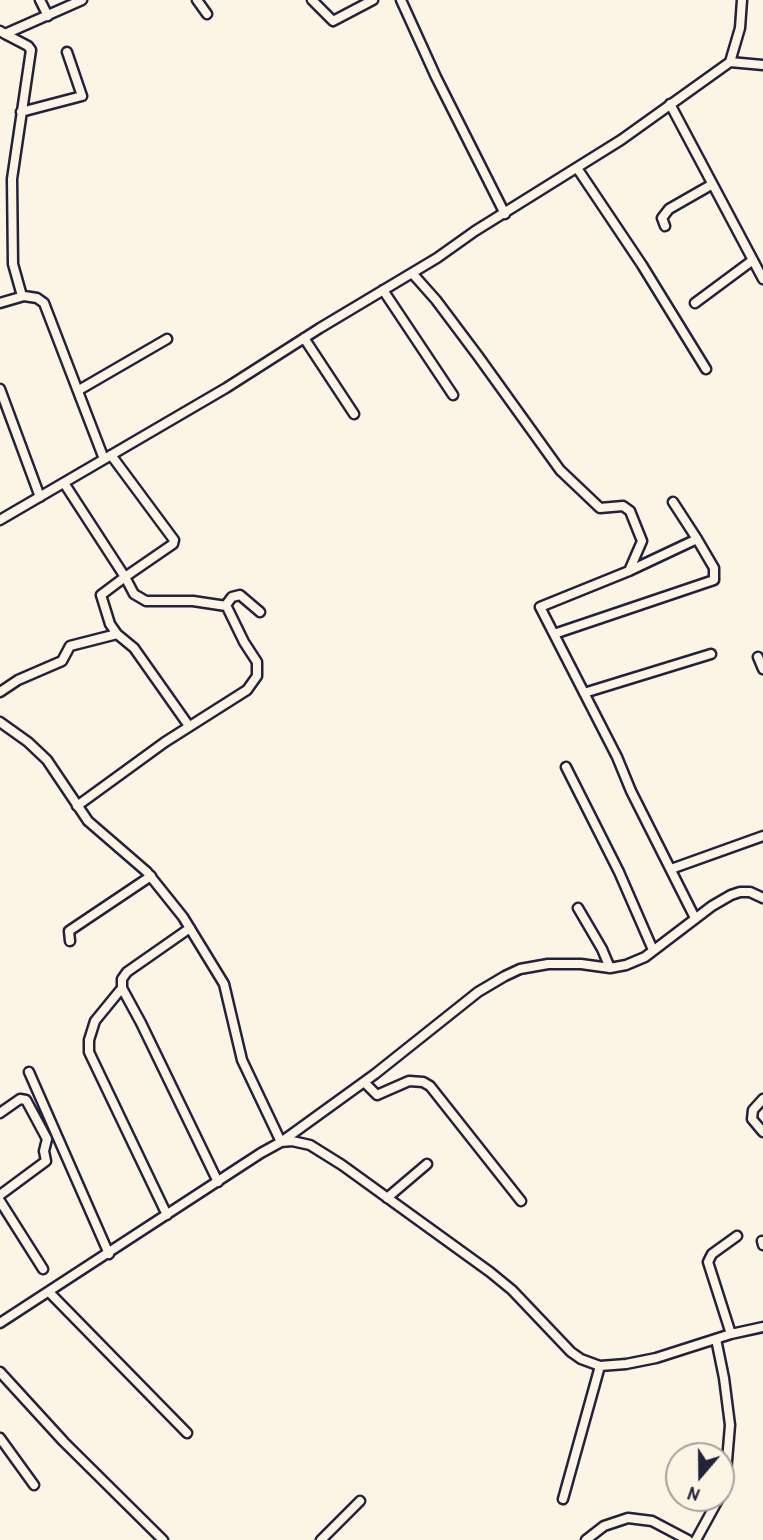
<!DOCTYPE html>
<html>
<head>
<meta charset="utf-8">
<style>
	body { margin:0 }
	#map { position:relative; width:763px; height:1540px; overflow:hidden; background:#fcf5e5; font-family:"Patrick Hand",sans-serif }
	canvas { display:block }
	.north { position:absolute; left:665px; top:1442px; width:70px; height:70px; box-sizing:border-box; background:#fcf5e5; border:2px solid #a5a1a1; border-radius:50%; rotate:200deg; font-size:19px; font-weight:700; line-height:28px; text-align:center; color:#22223b }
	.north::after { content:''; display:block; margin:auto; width:24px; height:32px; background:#22223b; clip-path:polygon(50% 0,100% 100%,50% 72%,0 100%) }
</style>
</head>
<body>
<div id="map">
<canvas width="763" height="1540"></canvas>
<div class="north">N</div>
</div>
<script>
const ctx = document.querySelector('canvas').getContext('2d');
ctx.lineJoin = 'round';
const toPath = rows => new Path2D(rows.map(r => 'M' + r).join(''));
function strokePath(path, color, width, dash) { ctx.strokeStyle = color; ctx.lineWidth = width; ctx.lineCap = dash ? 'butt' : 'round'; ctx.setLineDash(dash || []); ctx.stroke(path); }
const street = toPath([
	[40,0,48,16],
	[197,0,207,14],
	[312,0,333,21,373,0],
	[401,0,436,77,505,214],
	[0,31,5,34,82,0],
	[5,34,28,46,31,50,12,179,13,264,22,296],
	[730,62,763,65],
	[670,104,763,279],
	[21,112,82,96,67,52],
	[577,168,642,265,706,369],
	[665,226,662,218,669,209,711,185],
	[412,273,436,300,478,356,560,470,600,508,623,506,630,511,642,541,629,571],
	[383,290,453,395],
	[0,303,24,296,37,298,44,303,104,459],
	[695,303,753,260],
	[304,338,354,414],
	[0,389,40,497],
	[79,390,167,339],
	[111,455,174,540,173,544,125,577,134,594,146,601,193,601,226,606],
	[673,502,697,539,629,571,540,607,617,757,631,791,695,918],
	[0,520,226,388,320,328,437,258,475,231,621,140,730,62,740,28,742,0],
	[117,634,134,648,189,726],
	[554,634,714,580,714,568,697,539],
	[758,657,763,669],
	[0,692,18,680,62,661,70,646,117,634,110,624,101,595,125,577,64,483],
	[584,693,711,654],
	[0,722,28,742,47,760,88,821,147,872,183,917,224,984,242,1060,281,1142,375,1074,478,992,505,976,520,969,548,964,581,964,610,968,626,965,645,957,712,906,731,895,740,892,750,892,763,898],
	[566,767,619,872,653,950],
	[77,806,165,742,247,690,257,676,257,662,244,642,226,605,232,597,240,595,260,612],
	[671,869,763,836],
	[578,908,602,949,610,968],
	[190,928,127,972,122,979,122,988,141,1023,218,1182],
	[70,941,69,931,151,876],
	[122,988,95,1021,89,1040,89,1052,167,1215],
	[29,1072,109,1254],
	[364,1082,377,1095,409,1081,423,1082,430,1086,521,1201],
	[763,1099,753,1110,752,1119,763,1132],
	[0,1113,20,1099,26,1100,47,1139,44,1151,46,1161,0,1195],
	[387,1198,427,1164],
	[0,1201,43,1269],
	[762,1241,763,1245],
	[49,1292,187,1433],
	[0,1323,261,1153,281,1142,292,1141,310,1145,342,1165,490,1272,512,1290,571,1352,581,1359,600,1366,626,1364,656,1358,731,1334,763,1327],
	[731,1334,708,1262,712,1254,737,1236],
	[716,1339,724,1378,730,1425,726,1473,721,1494],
	[0,1372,64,1442,163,1540],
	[0,1438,34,1485],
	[563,1499,600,1366],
	[321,1540,360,1501],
	[586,1540,604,1526,628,1518,652,1521,688,1540],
	[696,1540,719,1498]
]);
strokePath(street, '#22223b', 13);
strokePath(street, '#fcf5e5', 8);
</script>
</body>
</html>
